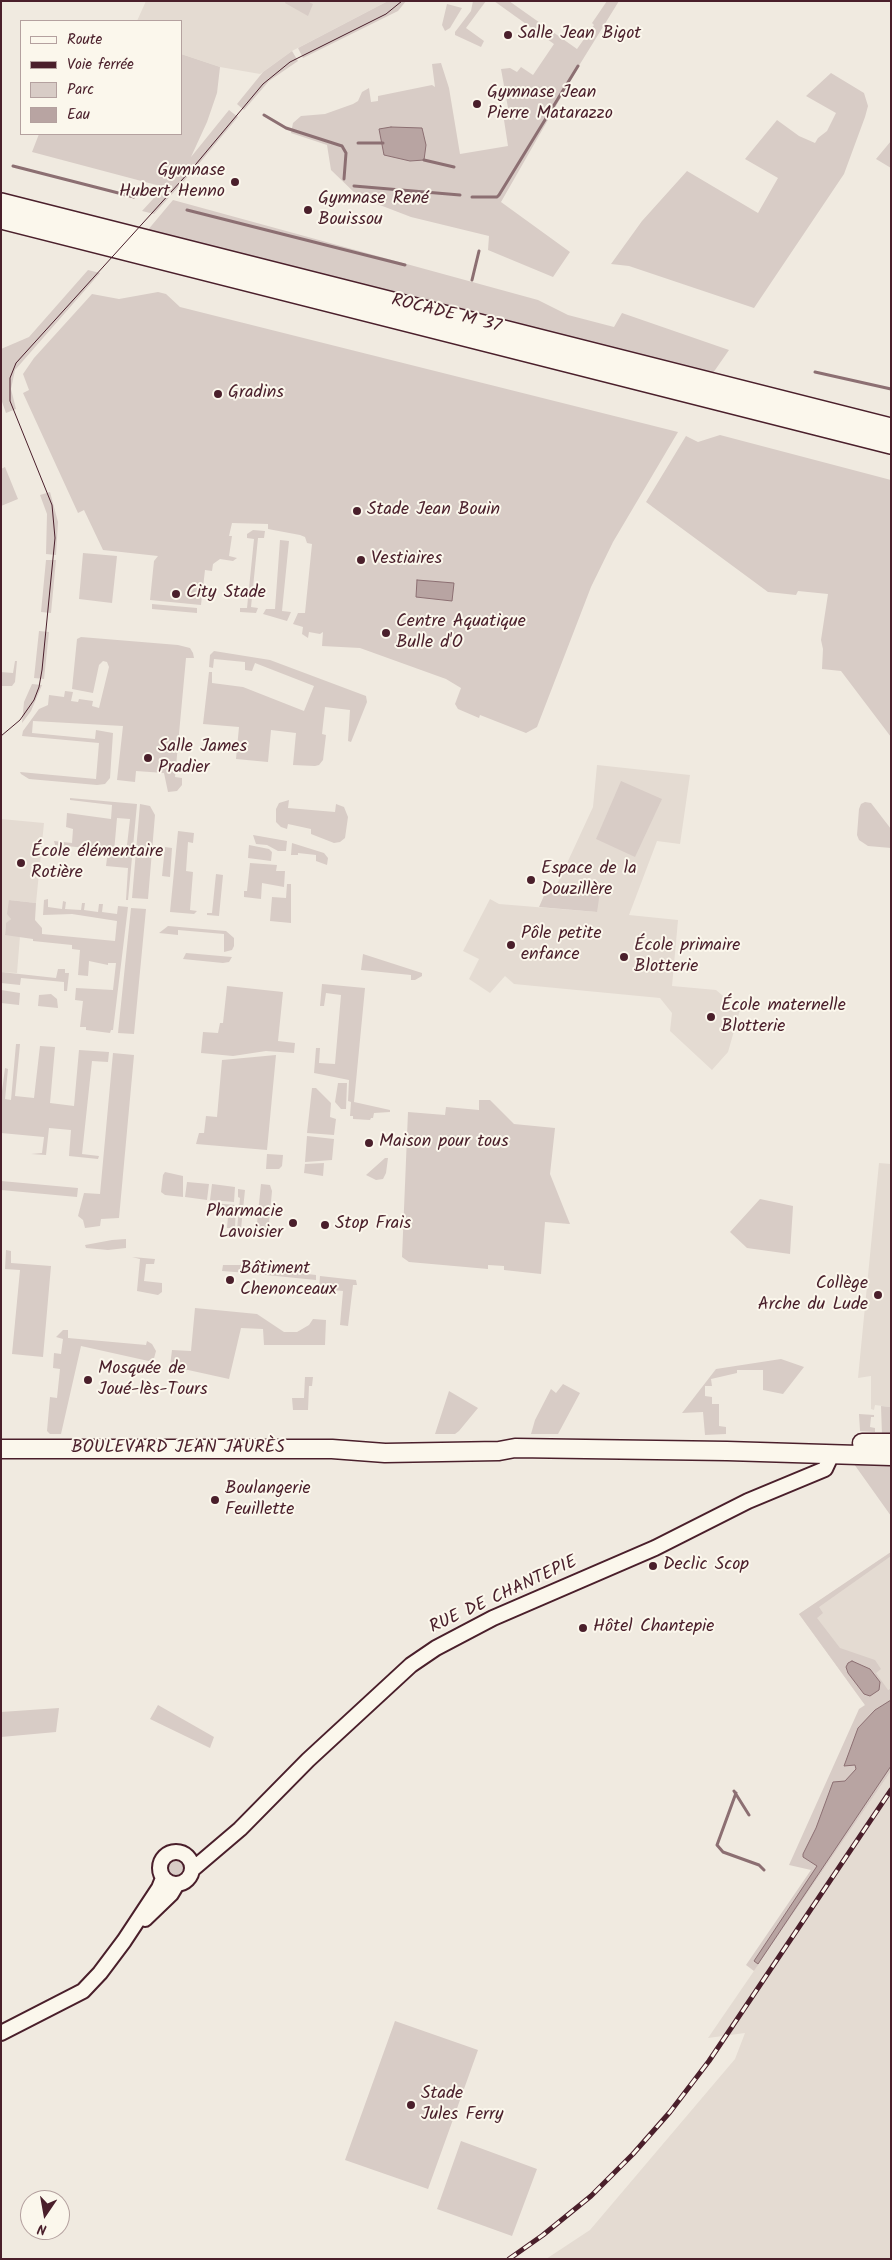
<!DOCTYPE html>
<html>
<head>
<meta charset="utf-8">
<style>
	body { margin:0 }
	#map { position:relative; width:892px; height:2260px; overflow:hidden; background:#f0eae0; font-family:Kalam,sans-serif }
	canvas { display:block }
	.frame { position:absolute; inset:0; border:2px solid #4a1f2b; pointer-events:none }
	.legend { position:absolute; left:20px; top:20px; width:162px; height:115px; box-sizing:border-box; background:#fbf7ec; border:1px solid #b4a19f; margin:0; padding:6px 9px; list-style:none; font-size:15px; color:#4a1f2b }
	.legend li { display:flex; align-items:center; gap:10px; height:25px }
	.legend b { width:25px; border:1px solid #b4a19f }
	.north { position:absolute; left:20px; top:2190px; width:50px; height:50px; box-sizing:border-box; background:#fbf7ec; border:1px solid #b4a19f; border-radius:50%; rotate:192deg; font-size:14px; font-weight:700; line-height:20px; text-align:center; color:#4a1f2b }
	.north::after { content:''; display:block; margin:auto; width:18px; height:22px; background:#4a1f2b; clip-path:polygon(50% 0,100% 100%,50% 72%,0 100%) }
</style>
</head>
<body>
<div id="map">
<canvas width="892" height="2260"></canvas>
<div class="frame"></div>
<ul class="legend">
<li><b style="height:6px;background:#fbf7ec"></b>Route</li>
<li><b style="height:6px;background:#4a1f2b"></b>Voie ferrée</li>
<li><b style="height:14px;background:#d8ccc6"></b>Parc</li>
<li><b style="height:14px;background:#b8a4a2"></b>Eau</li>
</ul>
<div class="north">N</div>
</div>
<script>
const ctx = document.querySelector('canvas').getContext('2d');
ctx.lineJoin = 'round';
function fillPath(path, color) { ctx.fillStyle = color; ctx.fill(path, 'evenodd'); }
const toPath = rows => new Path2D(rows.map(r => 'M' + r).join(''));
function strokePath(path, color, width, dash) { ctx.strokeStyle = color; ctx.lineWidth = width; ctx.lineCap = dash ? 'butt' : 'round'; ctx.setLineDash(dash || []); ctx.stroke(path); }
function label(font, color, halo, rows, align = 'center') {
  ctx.font = font + ' Kalam,sans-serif'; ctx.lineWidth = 4; ctx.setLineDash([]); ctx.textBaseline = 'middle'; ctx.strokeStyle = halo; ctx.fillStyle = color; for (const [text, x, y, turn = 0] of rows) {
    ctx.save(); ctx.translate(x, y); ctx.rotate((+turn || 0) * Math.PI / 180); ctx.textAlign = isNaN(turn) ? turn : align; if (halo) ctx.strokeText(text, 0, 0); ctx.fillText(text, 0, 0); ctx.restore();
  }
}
const built = toPath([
	[146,1,388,1,292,51,260,74,220,67,181,54,181,21,137,21],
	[597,765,690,775,680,844,657,841,629,915,678,920,672,986,716,990,740,1010,728,1052,712,1070,670,1031,672,1013,660,998,514,984,505,976,490,993,469,979,479,959,463,951,490,899,499,904,597,912,556,887,593,807],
	[1,819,44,823,36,903,9,900,11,919,6,924,5,934,20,936,17,973,1,972],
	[879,1163,891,1164,891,1407,875,1405,874,1410,871,1409,871,1376,858,1378],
	[891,1552,891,1688,865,1705,799,1614],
	[891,1771,891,2259,546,2259,590,2230,735,2059,745,2033,708,2038]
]);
const green = toPath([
	[286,1,307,1,313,4,308,16,285,3],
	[388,1,406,1,398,11,303,58,298,48],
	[473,1,486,1,466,28,484,41,481,47,455,35,455,32,471,11],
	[494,1,509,1,577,49,594,25,592,23,607,1,619,1,580,64,501,202,570,252,553,277,488,250,489,236,411,217,359,197,331,170,327,145,291,133,293,123,301,116,325,114,353,104,358,101,362,92,369,88,371,102,378,101,378,96,432,85,435,87,432,64,441,63,449,88,460,154,508,146,504,120,510,119,501,69,510,68,517,72,521,67,533,75,554,44],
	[447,4,462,8,450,28,445,31,442,25],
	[292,51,298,61,269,81,244,110,237,104,263,72],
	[181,54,220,67,217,93,207,122,191,157,229,110,238,117,192,172,154,214,142,211,164,187,32,152,39,134,181,134],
	[831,73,864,93,868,106,865,117,844,174,754,308,629,266,611,264,642,221,687,171,758,213,778,178,745,159,777,120,799,136,815,143,818,138,827,131,836,113,806,96],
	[891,141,891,168,876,159],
	[173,200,538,300,568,315,614,327,622,313,729,350,713,373,147,231],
	[88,270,100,273,15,370,11,389,16,409,6,413,1,399,1,349,29,337],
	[158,292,166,294,180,307,678,432,613,542,591,587,537,727,526,733,480,715,479,718,458,709,455,704,461,688,446,679,360,648,322,646,323,632,320,634,309,632,308,638,302,634,303,627,293,624,298,613,305,613,312,544,307,543,305,537,300,535,268,529,268,524,232,523,229,536,232,536,229,556,237,558,233,561,220,559,213,564,212,571,205,570,201,605,150,600,154,561,158,556,103,550,84,510,78,513,23,393,29,390,23,374,34,358,92,294,119,299],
	[720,435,891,480,891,737,841,671,822,669,823,649,821,640,828,594,798,591,796,595,768,592,646,502,686,436,698,442],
	[5,467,18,499,1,506,1,469],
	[50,492,58,522,56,555,46,554,47,514,40,495],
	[253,530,265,531,264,538,258,538,251,607,258,608,256,613,240,612,240,608,247,608,254,539,247,538,247,534],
	[280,540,289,541,282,611,291,612,287,621,263,614,266,609,275,609],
	[83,553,117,556,112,603,79,599],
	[46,560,56,560,51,613,41,612],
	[152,604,197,608,197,613,152,609],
	[39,631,49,632,44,679,34,678],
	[81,637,178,645,190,648,193,653,194,658,186,658,175,777,182,778,182,785,177,791,168,792,164,773,136,771,135,782,117,780,123,726,33,721,32,733,95,739,96,730,113,733,110,778,105,784,97,785,29,779,21,774,20,772,96,779,99,743,22,736,23,731,39,709,48,705,49,695,64,697,65,691,73,692,71,701,78,702,79,699,93,701,92,706,99,708,109,667,107,662,103,661,99,665,93,693,72,689,77,639],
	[214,651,270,660,366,696,367,702,351,742,348,741,350,710,325,707,322,734,326,735,323,760,319,765,315,766,293,765,296,733,271,730,268,762,236,759,239,727,203,724,209,672,212,672,212,683,243,687,304,711,314,686,255,663,252,671,245,670,245,662,214,659,213,668,209,667,210,655],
	[15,661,17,661,15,682,12,686,1,686,1,672,13,673],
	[32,684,42,685,31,711,22,723,24,702],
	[621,781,662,799,635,857,596,839],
	[70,798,137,804,128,900,126,900,128,868,106,866,108,850,55,845,54,841,72,843,73,829,66,827,67,813,111,819,112,805,70,800],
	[117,818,130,819,126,854,114,852],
	[289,800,288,808,335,812,336,804,344,807,348,817,345,838,340,842,334,843,311,834,311,829,288,824,287,829,281,827,276,822,276,809,279,803],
	[865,802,871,803,891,829,891,848,868,846,859,840,857,835,859,809,861,804],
	[140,804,150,806,155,815,148,899,132,898],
	[178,831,194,833,193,843,188,842,186,871,193,872,190,910,197,911,194,914,170,912],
	[253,835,287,841,286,851,278,851,267,845,256,844],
	[292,843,324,853,328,858,327,865,316,861,316,855,298,853,298,855,291,855],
	[249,845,269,849,272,852,271,861,248,858],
	[165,847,172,848,170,877,162,876],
	[250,863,277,865,276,871,285,871,284,887,262,883,261,899,244,897,244,891,247,891],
	[216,874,223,875,219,916,207,915,207,913,212,913],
	[550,882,558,889,600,892,597,912,539,907],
	[287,884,291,884,291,923,270,921,272,897,286,898],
	[48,899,48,907,62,909,63,901,66,902,65,909,81,910,82,903,85,903,84,910,98,912,99,904,103,904,102,912,117,914,118,906,128,907,113,1030,111,1030,110,1033,86,1030,86,1027,80,1027,83,1001,75,1000,76,988,113,990,116,963,108,963,108,965,89,961,88,976,78,975,80,950,72,949,72,945,33,941,33,939,5,935,6,923,11,919,7,914,9,900,36,903,35,920,42,928,42,934,115,941,117,921,72,914,43,915,44,900],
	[131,908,146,909,134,1034,118,1033],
	[168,926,226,931,234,938,234,946,232,950,224,952,224,934,178,930,178,935,159,933],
	[186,953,232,957,229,962,223,963,183,959],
	[363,954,422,973,422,976,415,980,411,980,411,975,361,970],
	[58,969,65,969,65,973,69,973,67,991,64,991,64,982,21,978,20,985,1,983,1,972,56,978],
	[322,984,365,988,354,1102,390,1110,390,1112,374,1113,373,1118,371,1118,370,1120,353,1119,353,1116,350,1116,351,1102,348,1101,349,1080,314,1073,316,1048,320,1048,319,1063,335,1064,341,995,326,993,324,1006,320,1006],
	[227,986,283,992,278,1041,295,1043,294,1053,266,1051,233,1056,201,1053,203,1032,218,1033,220,1023,223,1023],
	[1,990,20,993,19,1005,1,1003],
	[51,994,57,999,58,1008,38,1006,39,995],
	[16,1044,20,1044,15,1096,34,1098,40,1046,55,1047,50,1103,74,1106,79,1050,109,1052,108,1062,92,1061,82,1154,99,1156,98,1159,69,1156,71,1130,49,1128,46,1155,31,1154,42,1153,44,1137,1,1133,1,1099,5,1068,8,1069,5,1099,11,1100],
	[113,1053,134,1055,119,1218,101,1219,100,1226,85,1228,83,1220,78,1216,84,1193,100,1194],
	[276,1055,267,1150,196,1144,199,1133,204,1133,206,1116,217,1117,222,1060],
	[338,1083,347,1083,346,1109,341,1109,335,1102],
	[312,1088,316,1088,331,1103,330,1117,336,1119,334,1135,307,1133],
	[479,1100,490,1100,514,1124,555,1128,550,1174,570,1224,545,1222,541,1274,504,1270,504,1266,488,1265,488,1269,409,1262,402,1257,408,1112,445,1115,446,1107,479,1110],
	[307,1136,334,1139,332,1160,305,1162],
	[267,1154,283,1155,282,1166,279,1169,266,1169],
	[385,1158,388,1158,386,1173,383,1179,376,1180,366,1175],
	[324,1163,323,1176,304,1173,305,1164],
	[165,1172,183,1176,183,1197,165,1195,161,1192,163,1175],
	[1,1181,78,1188,77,1197,1,1190],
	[187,1182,209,1184,207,1200,185,1197],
	[212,1184,235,1187,234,1202,210,1200],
	[261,1184,270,1185,272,1191,268,1234,256,1233],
	[238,1189,245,1190,241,1229,237,1229,240,1198,238,1197],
	[760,1199,793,1206,790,1254,747,1248,730,1232],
	[212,1203,236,1205,235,1228,227,1228,228,1216,222,1215,222,1211,212,1210],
	[126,1239,126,1248,108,1250,86,1248,85,1245,112,1240],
	[6,1250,11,1251,11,1263,51,1266,43,1357,12,1354,20,1270,5,1269],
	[132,1257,155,1259,154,1264,146,1264,144,1281,162,1283,162,1292,158,1295,137,1291,140,1259],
	[223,1265,253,1265,248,1273,222,1271],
	[261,1265,273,1270,316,1275,316,1280,256,1274],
	[320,1276,356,1280,357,1285,353,1285,348,1326,340,1325,343,1291,319,1289],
	[195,1308,257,1314,284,1332,297,1332,309,1325,313,1319,326,1320,325,1345,264,1345,263,1329,241,1328,229,1379,170,1366,172,1350,191,1351],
	[63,1330,68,1330,68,1338,146,1345,147,1341,152,1344,156,1351,153,1362,81,1346,61,1434,50,1434,47,1431,50,1397,57,1398,60,1369,53,1368,54,1353,61,1354,63,1339,56,1337],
	[781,1359,804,1367,783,1394,763,1390,763,1370,737,1370,737,1373,711,1379,712,1386,705,1386,705,1396,712,1397,712,1404,719,1404,719,1426,726,1427,726,1434,705,1435,703,1412,682,1413,716,1369],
	[305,1377,313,1377,312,1386,309,1386,308,1410,293,1410,292,1398,304,1398],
	[563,1384,580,1393,558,1434,531,1434,535,1420,551,1389,556,1393],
	[449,1391,478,1408,459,1431,455,1434,435,1434],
	[881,1406,891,1407,891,1435,882,1435],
	[859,1414,874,1415,874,1417,871,1417,870,1427,875,1428,875,1432,860,1431],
	[891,1462,891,1516,854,1464],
	[891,1552,891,1556,819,1607,823,1613,817,1618,840,1648,875,1660,881,1669,876,1673,888,1690,891,1688,891,1771,754,1971,746,1965,811,1870,789,1865,859,1709,865,1705,799,1614],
	[158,1705,214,1737,210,1748,150,1719],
	[59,1708,56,1732,1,1737,1,1712],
	'167 1868a9 9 0 1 1 18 0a9 9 0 1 1-18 0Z',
	[395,2021,478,2050,428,2189,345,2160],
	[461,2141,537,2169,512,2236,437,2209]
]);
const water = toPath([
	[391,127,422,128,426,145,424,160,410,161,384,155,379,129,391,127],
	[417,580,454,583,452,601,416,597,417,580],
	[852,1661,870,1669,880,1682,879,1690,870,1696,864,1694,848,1673,846,1667,848,1663,852,1661],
	[891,1700,891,1766,758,1964,754,1961,817,1866,803,1857,803,1854,816,1828,833,1782,845,1781,856,1769,855,1765,844,1766,858,1728,875,1710,891,1700]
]);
const stream = toPath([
	[264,115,286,128,342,146,346,153,344,179],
	[358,143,383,143],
	[424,160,454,167],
	[13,166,134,197],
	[354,186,460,195],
	[472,197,497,197,499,195,578,66],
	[187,210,405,265],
	[472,280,479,251],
	[815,372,891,389],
	[734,1791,749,1815],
	[736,1793,717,1845,723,1852,759,1865,764,1870]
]);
const tertiary = toPath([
	'160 1868a16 16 0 1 1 32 0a16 16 0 1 1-32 0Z',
	[193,1869,240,1829,308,1760,411,1665,436,1648,493,1618,655,1548,748,1501,825,1469,832,1454],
	[145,1919,171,1894,177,1884],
	[1,2033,83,1991,100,1973,124,1941,159,1888,163,1878]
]);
const primary = toPath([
	[862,1443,891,1443],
	[1,1449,332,1449,385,1453,499,1451,515,1448,727,1451,891,1456]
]);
const trunk = toPath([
	[1,203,891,428],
	[1,219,891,444]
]);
const tram = toPath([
	[1,736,20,720,34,700,39,687,42,670,55,538,52,505,10,401,10,378,16,363,191,170,263,84,290,62,386,14,402,1]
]);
const rail = toPath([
	[509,2259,543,2235,591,2196,633,2154,670,2112,709,2061,891,1790]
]);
const markers = [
	[508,35,5,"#4a1f2b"],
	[477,104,5,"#4a1f2b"],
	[235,182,5,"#4a1f2b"],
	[308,210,5,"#4a1f2b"],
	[218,394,5,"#4a1f2b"],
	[357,511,5,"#4a1f2b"],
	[361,560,5,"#4a1f2b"],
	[176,594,5,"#4a1f2b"],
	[386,633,5,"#4a1f2b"],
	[148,758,5,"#4a1f2b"],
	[21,863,5,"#4a1f2b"],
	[531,880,5,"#4a1f2b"],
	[511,945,5,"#4a1f2b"],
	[624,957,5,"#4a1f2b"],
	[711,1017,5,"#4a1f2b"],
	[369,1143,5,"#4a1f2b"],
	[293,1223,5,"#4a1f2b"],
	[325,1225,5,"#4a1f2b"],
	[230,1280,5,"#4a1f2b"],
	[878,1295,5,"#4a1f2b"],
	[88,1380,5,"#4a1f2b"],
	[215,1500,5,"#4a1f2b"],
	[653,1566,5,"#4a1f2b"],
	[583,1628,5,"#4a1f2b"],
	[411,2105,5,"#4a1f2b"]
];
const poiNames = [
	["Salle Jean Bigot",518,35],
	["Gymnase Jean",487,94],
	["Pierre Matarazzo",487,115],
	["Gymnase",225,172,"right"],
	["Hubert Henno",225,193,"right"],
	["Gymnase René",318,200],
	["Bouissou",318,221],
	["Gradins",228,394],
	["Stade Jean Bouin",367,511],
	["Vestiaires",371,560],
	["City Stade",186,594],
	["Centre Aquatique",396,623],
	["Bulle d'O",396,644],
	["Salle James",158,748],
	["Pradier",158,769],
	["École élémentaire",31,853],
	["Rotière",31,874],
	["Espace de la",541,870],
	["Douzillère",541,891],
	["Pôle petite",521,935],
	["enfance",521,956],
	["École primaire",634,947],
	["Blotterie",634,968],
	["École maternelle",721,1007],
	["Blotterie",721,1028],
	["Maison pour tous",379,1143],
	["Pharmacie",283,1213,"right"],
	["Lavoisier",283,1234,"right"],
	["Stop Frais",335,1225],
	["Bâtiment",240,1270],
	["Chenonceaux",240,1291],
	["Collège",868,1285,"right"],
	["Arche du Lude",868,1306,"right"],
	["Mosquée de",98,1370],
	["Joué-lès-Tours",98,1391],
	["Boulangerie",225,1490],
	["Feuillette",225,1511],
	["Declic Scop",663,1566],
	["Hôtel Chantepie",593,1628],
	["Stade",421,2095],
	["Jules Ferry",421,2116]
];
const streetNames = [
	["ROCADE M 37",446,315,14],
	["BOULEVARD JEAN JAURÈS",178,1449],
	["RUE DE CHANTEPIE",504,1596,-25]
];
fillPath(built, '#e4dbd2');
fillPath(green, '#d8ccc6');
fillPath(water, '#b8a4a2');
strokePath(water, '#8c6f72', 1);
strokePath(stream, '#8c6f72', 3);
strokePath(tertiary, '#4a1f2b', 18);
strokePath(primary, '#4a1f2b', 21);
strokePath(trunk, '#4a1f2b', 22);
strokePath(tertiary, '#fbf7ec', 14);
strokePath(primary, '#fbf7ec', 18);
strokePath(trunk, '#fbf7ec', 19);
strokePath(tram, '#4a1f2b', 1);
strokePath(rail, '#4a1f2b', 5);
strokePath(rail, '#fbf7ec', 3, [9]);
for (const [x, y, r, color] of markers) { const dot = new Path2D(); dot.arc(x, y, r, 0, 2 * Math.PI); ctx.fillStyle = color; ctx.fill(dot); strokePath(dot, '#fbf7ec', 2); }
label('18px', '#4a1f2b', '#fbf7ec', poiNames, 'left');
label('18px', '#4a1f2b', '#fbf7ec', streetNames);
</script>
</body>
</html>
